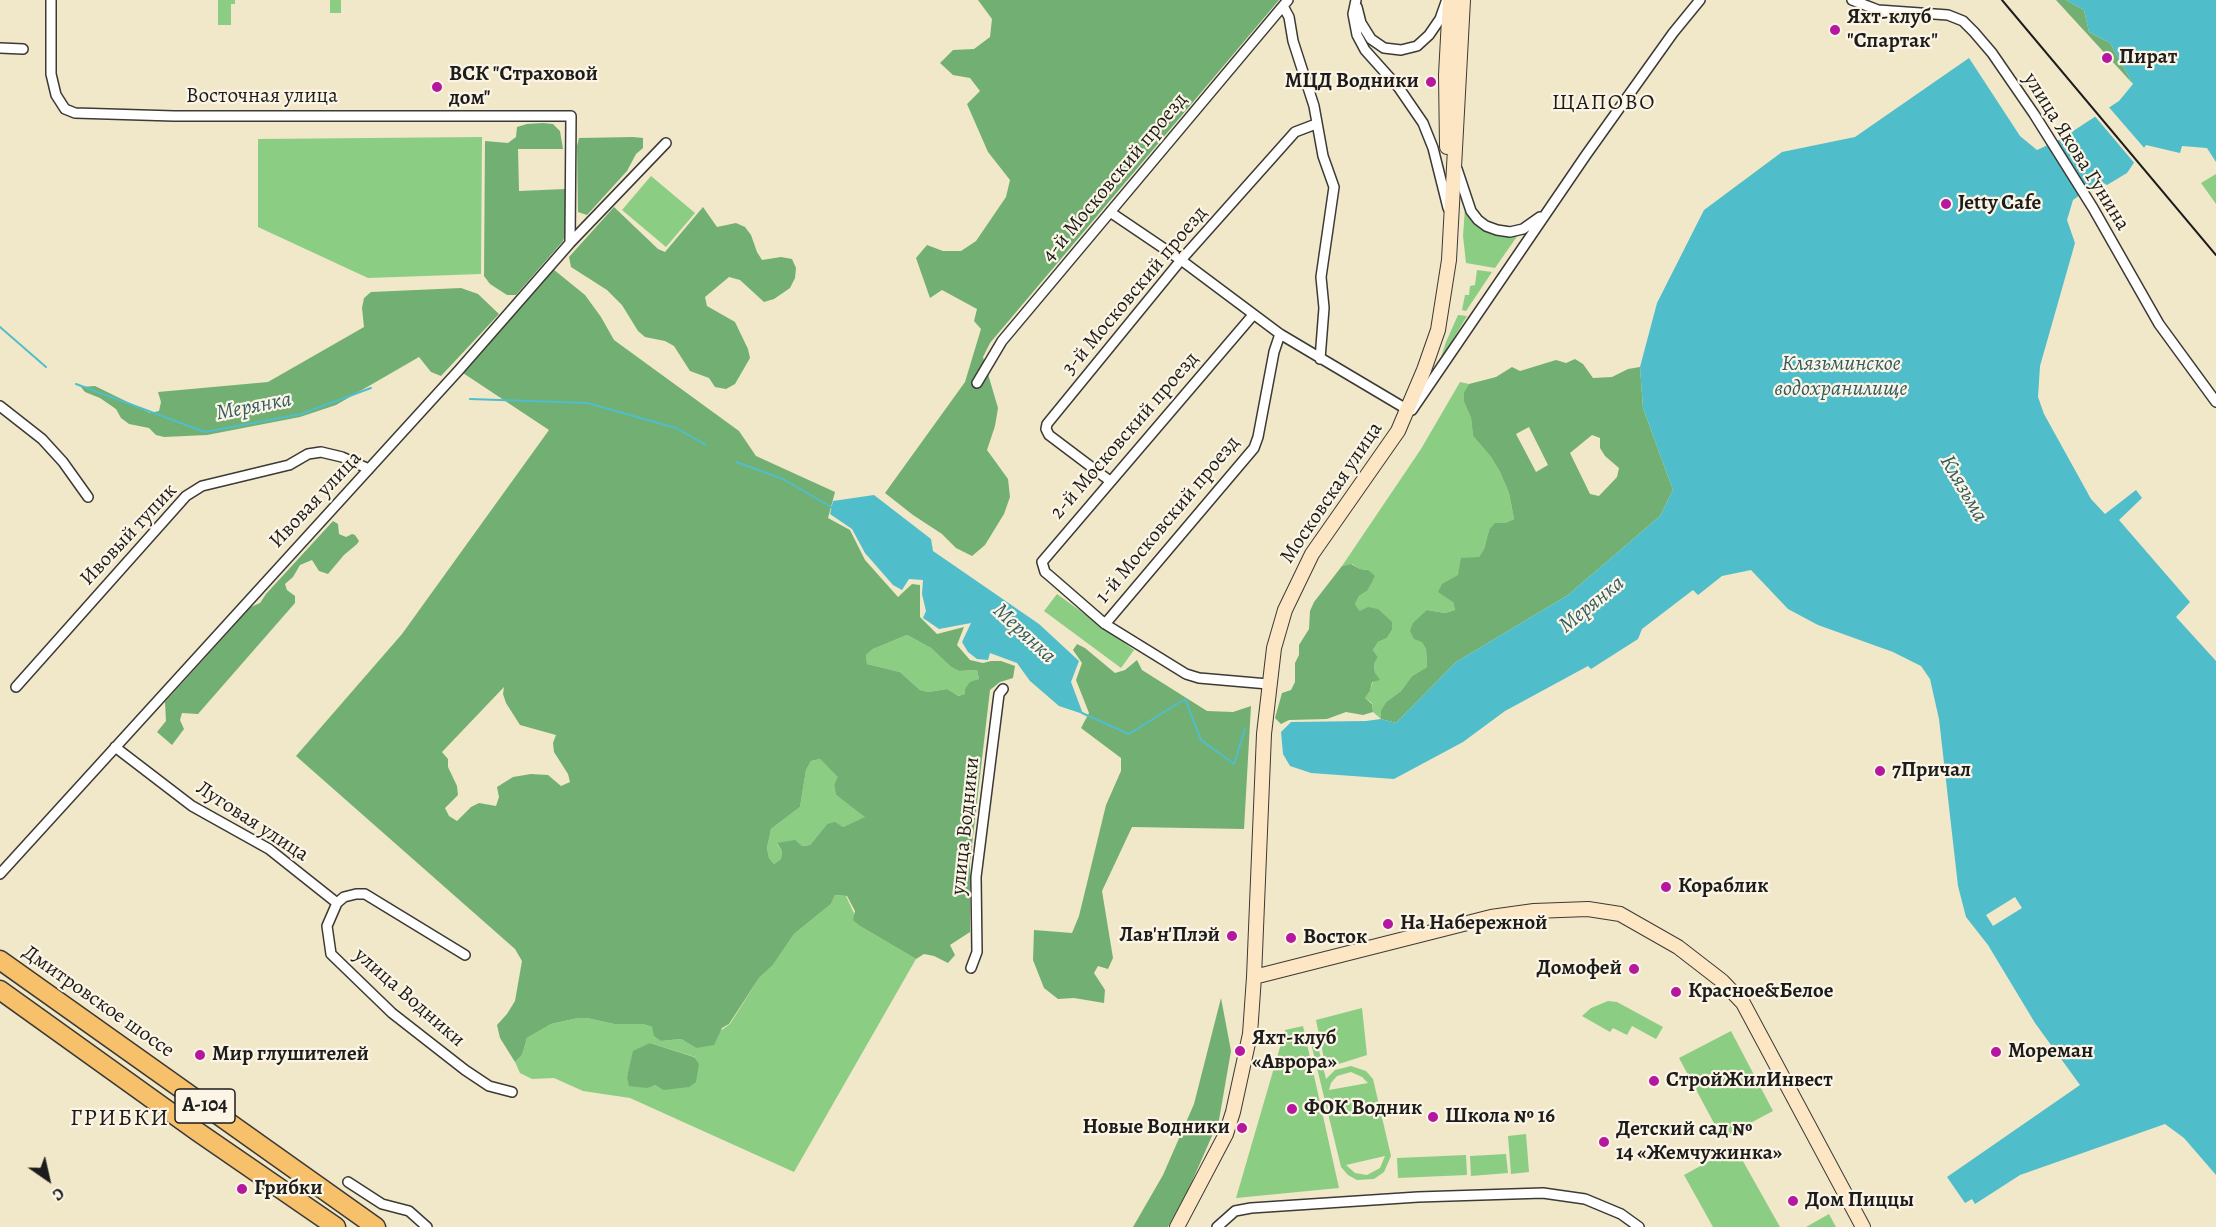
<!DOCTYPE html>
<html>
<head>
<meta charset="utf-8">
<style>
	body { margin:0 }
	#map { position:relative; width:2216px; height:1227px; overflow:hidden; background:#f1e7c9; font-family:Alegreya,serif }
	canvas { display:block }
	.north { position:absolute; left:18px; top:1149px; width:60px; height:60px; -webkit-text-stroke:4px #fcf5e5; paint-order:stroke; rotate:146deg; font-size:16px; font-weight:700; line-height:24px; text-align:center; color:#1c1c1c }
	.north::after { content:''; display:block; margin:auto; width:21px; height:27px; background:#1c1c1c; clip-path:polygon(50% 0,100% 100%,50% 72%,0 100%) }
</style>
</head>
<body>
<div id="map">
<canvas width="2216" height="1227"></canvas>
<div class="north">С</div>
</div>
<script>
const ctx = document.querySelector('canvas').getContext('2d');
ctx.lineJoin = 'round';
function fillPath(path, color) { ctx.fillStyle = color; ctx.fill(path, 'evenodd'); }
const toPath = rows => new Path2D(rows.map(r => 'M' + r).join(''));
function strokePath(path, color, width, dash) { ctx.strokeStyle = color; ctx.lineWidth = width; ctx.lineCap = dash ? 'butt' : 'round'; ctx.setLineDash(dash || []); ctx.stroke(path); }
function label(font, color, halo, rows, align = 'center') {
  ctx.font = font + ' Alegreya,serif'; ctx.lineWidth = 4.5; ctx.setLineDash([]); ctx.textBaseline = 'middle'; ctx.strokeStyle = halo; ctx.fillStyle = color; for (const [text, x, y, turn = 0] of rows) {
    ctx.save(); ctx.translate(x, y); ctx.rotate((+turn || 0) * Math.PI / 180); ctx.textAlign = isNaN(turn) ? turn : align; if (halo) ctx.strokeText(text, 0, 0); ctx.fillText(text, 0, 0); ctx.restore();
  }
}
const green = toPath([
	[218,0,235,0,235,4,231,4,231,25,218,25],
	[330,0,341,0,341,13,330,13],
	[482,137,481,274,368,278,258,227,258,139],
	[2216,174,2216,204,2201,183],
	[651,176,695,213,666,247,622,210],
	[1465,208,1480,228,1490,234,1503,237,1518,235,1495,268,1466,263,1463,236],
	[1477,270,1492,272,1466,311,1462,310,1465,295,1469,295,1470,286,1475,285],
	[1458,315,1467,316,1439,363,1446,342],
	[1460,382,1469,384,1464,392,1464,402,1471,418,1473,436,1491,457,1500,472,1509,493,1514,519,1489,530,1484,549,1479,557,1458,575,1453,602,1455,610,1445,613,1427,610,1422,641,1426,649,1427,667,1412,676,1401,691,1386,702,1381,710,1381,719,1373,712,1372,703,1365,698,1370,691,1375,673,1374,664,1378,657,1373,650,1378,642,1387,638,1392,630,1360,611,1355,604,1359,596,1367,591,1368,570,1360,569,1352,564,1342,566,1421,449],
	[1057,594,1134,650,1121,668,1044,611],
	[907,635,931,648,951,667,959,671,977,670,979,679,965,689,966,694,957,696,947,689,928,692,920,690,900,672,867,664,866,655,873,649],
	[820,759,839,777,834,785,836,795,866,817,843,827,827,824,810,845,802,846,777,844,782,851,781,859,774,864,769,858,767,848,771,829,800,807,806,770,811,761],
	[835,895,846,896,860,926,916,959,794,1172,630,1098,583,1091,554,1078,532,1079,520,1073,515,1062,522,1055,527,1038,551,1024,578,1018,587,1018,614,1024,643,1024,652,1027,661,1041,681,1039,696,1048,730,1024,759,978,773,965,794,934,831,904],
	[650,1043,695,1057,663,1090,655,1085,627,1077,632,1060],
	[1608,1001,1617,1002,1663,1027,1656,1039,1632,1026,1627,1035,1613,1028,1610,1032,1582,1016,1591,1008],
	[1362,1008,1367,1055,1326,1068,1316,1020],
	[1303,1026,1339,1188,1236,1198,1285,1030],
	[1731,1031,1773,1111,1722,1138,1679,1058],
	[1316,1038,1326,1079,1335,1070,1351,1066,1366,1071,1373,1079,1391,1156,1384,1172,1374,1179,1357,1180,1348,1175,1341,1167,1310,1039],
	[1351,1072,1362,1077,1368,1083,1329,1090,1331,1083,1337,1076],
	[1385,1156,1380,1168,1367,1175,1355,1173,1346,1165],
	[1526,1134,1529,1172,1511,1174,1508,1136],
	[1735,1147,1780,1227,1713,1227,1684,1175],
	[1506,1154,1508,1173,1471,1176,1470,1156],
	[1466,1155,1467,1175,1398,1178,1397,1158],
	[1829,1214,1836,1227,1806,1227]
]);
const forest = toPath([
	[978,0,1279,0,990,343,983,357,998,408,995,426,987,450,1008,479,1010,497,1004,514,985,545,972,556,956,548,942,534,913,515,885,493,965,382,981,329,974,321,977,309,942,290,930,298,916,258,927,245,943,251,961,251,976,241,1006,197,1010,180,988,152,967,104,980,91,970,78,953,75,940,63,953,50,974,49,990,37,992,19],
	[2056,0,2066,0,2084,10,2089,32,2110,43,2133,84],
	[543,123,553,124,560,131,563,149,518,149,519,191,565,189,566,232,563,241,516,295,507,295,490,284,484,276,485,141,508,143,516,137,517,127,527,124],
	[633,137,643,138,643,148,636,154,627,171,587,215,578,212,577,146,579,138],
	[614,207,658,249,665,252,703,207,717,227,736,223,745,227,751,235,757,252,762,260,781,257,792,259,796,268,795,278,790,288,774,299,764,302,740,280,729,277,705,297,707,306,735,322,748,349,750,358,735,384,726,389,715,387,709,378,690,371,674,346,665,341,645,337,638,331,622,305,607,290,571,267,569,257],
	[553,269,585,295,601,317,614,340,739,431,756,456,835,492,828,518,850,530,865,560,898,597,912,584,920,585,920,617,937,634,964,627,957,645,970,660,983,663,991,661,1001,661,1015,666,1013,678,1000,682,990,690,970,862,970,932,950,945,955,955,948,963,934,956,924,954,916,959,860,926,853,920,855,911,847,896,835,895,831,904,794,934,773,965,759,978,729,1024,722,1028,714,1045,696,1048,681,1039,661,1041,654,1036,652,1027,643,1024,614,1024,587,1018,578,1018,551,1024,527,1038,522,1055,515,1062,500,1038,497,1025,507,1014,515,1001,522,961,515,949,296,756,402,634,549,430,463,373],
	[907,635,931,648,951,667,959,671,977,670,979,679,970,682,965,689,965,694,958,696,947,689,928,692,920,690,900,672,867,664,866,655,873,649],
	[504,687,503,694,506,703,520,725,556,735,553,743,554,752,568,774,570,782,561,786,548,775,531,774,513,777,497,787,499,797,496,806,479,803,471,807,457,821,449,816,445,808,458,795,457,786,448,767,448,759,442,752],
	[820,759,838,777,834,785,836,795,865,817,843,827,835,822,827,824,810,845,802,846,795,840,777,843,782,851,781,859,774,864,769,858,767,848,771,829,800,807,806,770,811,761],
	[461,288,478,294,499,314,441,376,431,372,419,357,336,405,300,417,207,435,164,437,156,435,149,428,129,424,121,418,116,409,100,398,85,392,81,387,95,386,150,413,159,411,161,402,158,392,268,382,364,327,362,308,364,298,371,292],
	[1575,359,1583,364,1593,378,1612,377,1628,369,1640,367,1643,408,1673,490,1660,516,1568,595,1456,662,1396,723,1381,719,1381,710,1386,702,1401,691,1412,676,1427,667,1426,649,1422,642,1414,639,1410,631,1413,623,1427,610,1445,613,1455,610,1453,602,1438,592,1442,584,1458,575,1461,558,1479,557,1484,549,1489,530,1495,523,1505,523,1514,519,1509,493,1500,472,1491,457,1473,436,1471,418,1464,402,1464,392,1469,384,1496,377,1512,367,1520,371,1556,360,1566,363],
	[1529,427,1548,465,1536,472,1516,434],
	[1592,435,1600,438,1600,448,1605,456,1619,468,1617,477,1599,496,1590,494,1570,453],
	[333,521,338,524,339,534,346,537,352,534,355,535,359,541,357,544,344,555,328,574,319,571,312,560,300,565,293,577,285,584,287,590,295,596,295,603,198,714,182,713,180,720,184,729,172,745,157,732,166,721,165,702,251,607,260,603,266,594],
	[1351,564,1360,569,1368,570,1375,576,1367,591,1359,596,1355,604,1360,611,1368,607,1378,609,1392,622,1392,630,1387,638,1378,642,1373,650,1378,657,1374,664,1375,673,1380,680,1372,682,1370,691,1365,698,1372,704,1373,712,1363,715,1346,712,1327,719,1289,720,1281,724,1275,718,1282,693,1291,690,1295,682,1295,663,1299,655,1299,645,1309,629,1310,611,1314,602,1342,566],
	[1077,644,1085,648,1115,673,1125,670,1137,660,1142,670,1207,711,1233,712,1251,706,1244,829,1132,827,1102,891,1113,958,1108,969,1098,966,1094,973,1105,990,1104,1003,1074,998,1058,999,1044,988,1033,960,1034,930,1072,933,1079,916,1106,805,1121,771,1121,758,1081,728,1089,713,1076,680,1082,663,1073,650],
	[1221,998,1231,1051,1219,1120,1190,1186,1168,1227,1133,1227,1163,1175,1194,1104],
	[650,1043,694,1057,699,1064,696,1082,689,1087,663,1090,655,1085,647,1088,629,1086,627,1077,633,1051]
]);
const water = toPath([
	[2066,0,2216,0,2216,162,2207,148,2182,146,2180,153,2146,145,2127,173,2107,185,2100,181,2073,200,2067,220,2075,243,2040,366,2038,397,2044,414,2091,499,2105,514,2136,490,2142,498,2119,520,2190,602,2176,617,2216,661,2216,1175,2184,1138,2165,1124,2020,1175,1975,1204,1972,1199,1965,1203,1947,1177,2080,1085,2035,1023,1988,945,1966,917,1958,886,1939,719,1930,679,1921,666,1893,652,1818,625,1788,609,1751,570,1722,576,1698,595,1693,590,1642,629,1638,639,1591,669,1588,666,1505,711,1463,742,1394,779,1311,773,1290,766,1283,754,1281,732,1291,722,1366,721,1381,719,1396,723,1456,662,1568,595,1660,516,1673,490,1643,408,1640,367,1657,303,1704,210,1782,152,1855,137,1969,58,2020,136,2037,150,2061,139,2119,101,2133,84,2110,43,2089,32,2084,10],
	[874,495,931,539,933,551,1039,624,1079,661,1071,682,1083,714,1059,706,1030,681,1017,663,990,653,988,660,977,659,968,652,962,642,971,623,939,629,923,618,926,611,922,594,923,580,909,579,902,590,893,585,865,553,852,529,830,514,833,501]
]);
const pier = toPath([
	[2107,105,2146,150,2136,165,2093,114],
	[2015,897,2022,908,1993,926,1986,915]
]);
const stream = toPath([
	[0,327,46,367],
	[76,384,205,432,301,414,371,388],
	[470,399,587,403,676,428,706,445],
	[736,462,783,479,833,508],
	[1082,713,1129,734,1185,699,1201,740,1234,764,1245,729]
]);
const street = toPath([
	[51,0,51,74,56,95,65,109,75,113,174,116,571,116,570,243],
	[1356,0,1353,14,1357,35,1365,50,1399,88,1423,123,1433,148,1448,208],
	[1852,0,1878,10,1948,15,1963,21,1974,32,1992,53,2034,114,2093,208,2159,324,2216,402],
	[1283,6,1289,17,1293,41,1314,106,1323,156,1334,187,1321,277,1324,308,1320,359],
	[1357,7,1361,23,1371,39,1384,48,1401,50,1417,46,1429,35,1440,19,1446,2],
	[0,48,23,49],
	[1457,169,1471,211,1478,220,1486,226,1497,230,1510,232,1523,229,1540,217],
	[1110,212,1181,260,1280,334,1408,410],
	[1253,315,1042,562,1045,572,1051,577,1105,624,1186,674,1199,678,1268,684],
	[977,383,1002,341,1288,0],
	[0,406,42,439,63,462,88,497],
	[1412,410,1586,155,1673,33,1700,0],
	[1110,481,1049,435,1046,429,1047,424,1181,260,1295,132,1316,124],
	[1105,624,1254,448,1258,437,1274,352,1280,334],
	[16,687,186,496,202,486,289,465,308,454,321,452,342,457,369,469],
	[115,747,192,806,269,849,337,903,344,897,356,894,365,894,465,955],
	[0,874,459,370,570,243,666,143],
	[337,903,327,926,331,954,392,1013,465,1070,489,1086,512,1092],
	[971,968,977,952,976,877,999,694,1003,689],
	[348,1182,382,1204,409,1211,427,1227],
	[1217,1227,1235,1211,1251,1208,1418,1197,1543,1193,1585,1199,1621,1214,1639,1227]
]);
const secondary = toPath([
	[1447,147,1446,75,1450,0],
	[1254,977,1491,917,1534,911,1588,909,1620,914,1678,947,1722,981,1743,1003,1863,1227],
	[1177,1227,1226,1134,1233,1112,1250,1034,1254,977,1264,734,1274,648,1285,610,1312,554,1398,431,1424,370,1438,330,1449,260,1463,0]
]);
const highway = toPath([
	[0,960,376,1227],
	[0,990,198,1132,336,1227]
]);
const rail = toPath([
	[2002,0,2216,255]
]);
const markers = [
	[1835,30,6,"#b5179e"],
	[2107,58,6,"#b5179e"],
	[1431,82,6,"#b5179e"],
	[437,87,6,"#b5179e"],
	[1946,204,6,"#b5179e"],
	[1880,771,6,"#b5179e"],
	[1666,887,6,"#b5179e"],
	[1388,924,6,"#b5179e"],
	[1232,936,6,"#b5179e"],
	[1291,938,6,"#b5179e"],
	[1634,969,6,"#b5179e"],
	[1676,992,6,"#b5179e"],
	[1240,1051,6,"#b5179e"],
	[1996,1052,6,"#b5179e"],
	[200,1055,6,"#b5179e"],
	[1654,1081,6,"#b5179e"],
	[1292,1109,6,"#b5179e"],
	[1433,1117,6,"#b5179e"],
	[1242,1128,6,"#b5179e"],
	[1604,1142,6,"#b5179e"],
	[242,1189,6,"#b5179e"],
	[1793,1201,6,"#b5179e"]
];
const shields = [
	[205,1106,60]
];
const shieldNames = [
	["А-104",205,1106]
];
const poiNames = [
	["Яхт-клуб",1847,18],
	["\"Спартак\"",1847,42],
	["Пират",2119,58],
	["ВСК \"Страховой",449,75],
	["дом\"",449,99],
	["МЦД Водники",1419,82,"right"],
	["Jetty Cafe",1958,204],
	["7Причал",1892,771],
	["Кораблик",1678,887],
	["На Набережной",1400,924],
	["Лав'н'Плэй",1220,936,"right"],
	["Восток",1303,938],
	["Домофей",1622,969,"right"],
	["Красное&Белое",1688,992],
	["Яхт-клуб",1252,1039],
	["«Аврора»",1252,1063],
	["Мореман",2008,1052],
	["Мир глушителей",212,1055],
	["СтройЖилИнвест",1666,1081],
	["ФОК Водник",1304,1109],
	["Школа № 16",1445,1117],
	["Новые Водники",1230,1128,"right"],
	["Детский сад №",1616,1130],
	["14 «Жемчужинка»",1616,1154],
	["Грибки",254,1189],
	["Дом Пиццы",1805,1201]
];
const streetNames = [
	["Восточная улица",262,97],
	["улица Якова Гунина",2076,152,58],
	["4-й Московский проезд",1115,178,-50],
	["3-й Московский проезд",1135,291,-50],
	["2-й Московский проезд",1125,436,-49],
	["Московская улица",1332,493,-56],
	["Ивовая улица",316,500,-47],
	["1-й Московский проезд",1168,520,-50],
	["Ивовый тупик",129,535,-47],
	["Луговая улица",252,822,33],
	["улица Водники",966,826,-84],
	["улица Водники",409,998,41],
	["Дмитровское шоссе",98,1002,35]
];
const neighbourhoodNames = [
	["ЩАПОВО",1604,104]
];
const waterNames = [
	["Клязьминское",1841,365],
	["водохранилище",1841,390],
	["Мерянка",254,407,-11],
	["Клязьма",1963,489,60],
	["Мерянка",1592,605,-39],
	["Мерянка",1024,634,43]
];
const quarterNames = [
	["ГРИБКИ",120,1119]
];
fillPath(green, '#8ccd84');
fillPath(forest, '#71b072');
fillPath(water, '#50bdca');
fillPath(pier, '#f1e7c9');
strokePath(stream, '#50bdca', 2);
strokePath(street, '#3c3a36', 12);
strokePath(secondary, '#3c3a36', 16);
strokePath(highway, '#3c3a36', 21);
strokePath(street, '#fff', 9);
strokePath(secondary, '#fce6c4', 14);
strokePath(highway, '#f7c06b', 18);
strokePath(rail, '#1c1c1c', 2);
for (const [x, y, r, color] of markers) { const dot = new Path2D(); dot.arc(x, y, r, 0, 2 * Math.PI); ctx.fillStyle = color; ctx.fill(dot); strokePath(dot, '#fcf5e5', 2); }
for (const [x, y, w] of shields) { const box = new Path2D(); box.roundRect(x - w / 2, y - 17, w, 34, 4.5); ctx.fillStyle = '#fcf5e5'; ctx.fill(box); strokePath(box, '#1c1c1c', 1.5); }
label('bold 20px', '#1c1c1c', null, shieldNames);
label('bold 21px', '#1c1c1c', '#fcf5e5', poiNames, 'left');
label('21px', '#1c1c1c', '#fcf5e5', streetNames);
ctx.letterSpacing = '1.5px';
label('22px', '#1c1c1c', '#fcf5e5', neighbourhoodNames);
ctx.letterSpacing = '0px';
label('italic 22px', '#315c62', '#fcf5e5', waterNames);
ctx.letterSpacing = '1.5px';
label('24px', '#1c1c1c', '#fcf5e5', quarterNames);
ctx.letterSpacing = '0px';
</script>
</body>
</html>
